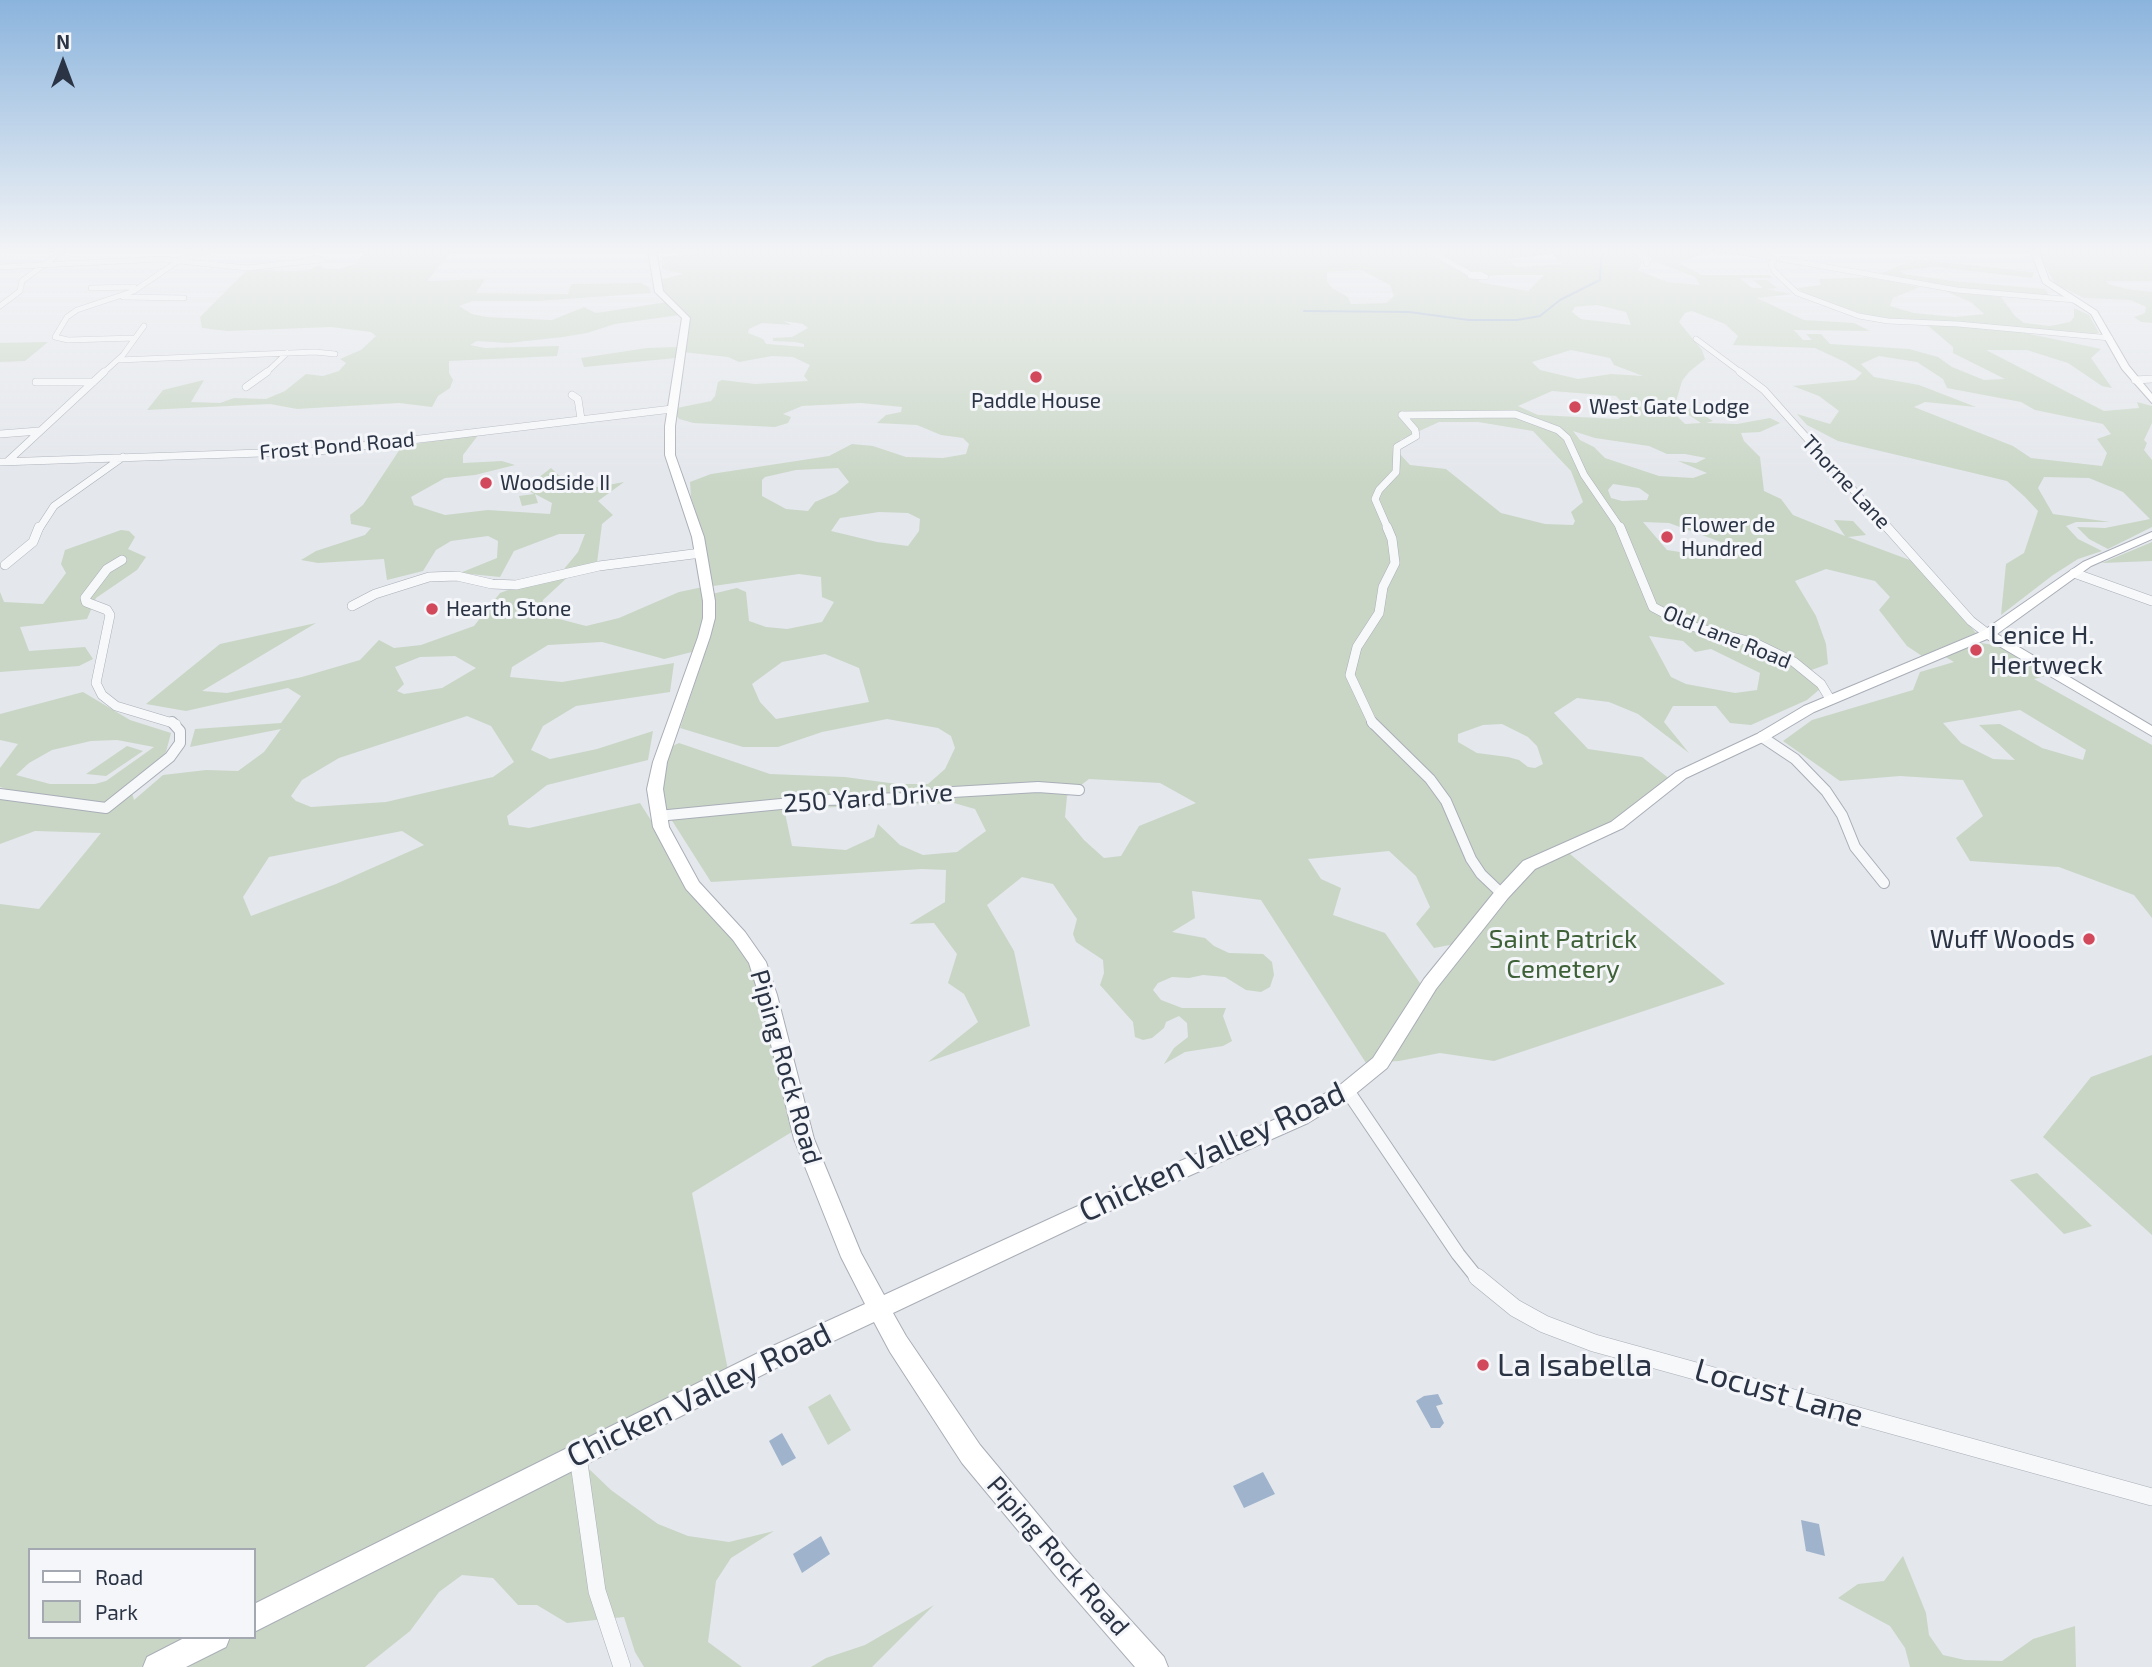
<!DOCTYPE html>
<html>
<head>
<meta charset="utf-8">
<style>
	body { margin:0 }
	#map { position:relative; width:2152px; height:1667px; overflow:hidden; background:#e4e7ec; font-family:"Exo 2",sans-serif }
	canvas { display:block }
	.legend { position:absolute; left:28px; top:1548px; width:228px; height:91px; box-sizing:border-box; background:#f4f6f9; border:2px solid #a4a8b1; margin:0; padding:9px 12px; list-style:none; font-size:21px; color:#2b3445 }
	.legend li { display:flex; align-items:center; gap:14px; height:35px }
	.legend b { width:35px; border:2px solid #a4a8b1 }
	.north { position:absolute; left:28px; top:28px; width:70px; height:70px; -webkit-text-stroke:5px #f4f6f9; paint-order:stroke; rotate:0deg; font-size:19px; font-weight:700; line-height:28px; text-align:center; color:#2b3445 }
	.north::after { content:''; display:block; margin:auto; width:24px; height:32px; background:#2b3445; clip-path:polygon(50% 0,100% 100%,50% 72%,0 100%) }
</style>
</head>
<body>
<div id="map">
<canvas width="2152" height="1667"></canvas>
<ul class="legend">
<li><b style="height:9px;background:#fff"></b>Road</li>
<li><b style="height:19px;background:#c9d6c5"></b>Park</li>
</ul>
<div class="north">N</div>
</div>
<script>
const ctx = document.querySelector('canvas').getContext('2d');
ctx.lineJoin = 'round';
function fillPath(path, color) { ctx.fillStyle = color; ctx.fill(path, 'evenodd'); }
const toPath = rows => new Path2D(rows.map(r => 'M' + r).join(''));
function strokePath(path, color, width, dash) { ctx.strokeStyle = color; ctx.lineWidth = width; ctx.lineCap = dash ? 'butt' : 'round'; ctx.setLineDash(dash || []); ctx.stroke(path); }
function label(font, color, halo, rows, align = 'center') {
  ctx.font = font + ' "Exo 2",sans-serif'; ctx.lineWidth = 6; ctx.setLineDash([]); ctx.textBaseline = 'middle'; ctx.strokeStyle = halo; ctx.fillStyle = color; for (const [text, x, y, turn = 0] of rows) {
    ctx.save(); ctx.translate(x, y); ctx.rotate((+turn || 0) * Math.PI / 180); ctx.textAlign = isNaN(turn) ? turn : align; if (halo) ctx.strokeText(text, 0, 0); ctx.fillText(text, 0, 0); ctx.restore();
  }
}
const green = toPath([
	[366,250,453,250,427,281,485,279,476,293,568,294,571,284,641,283,649,287,651,293,539,301,473,301,459,306,472,314,487,317,552,320,584,307,596,313,667,302,680,315,615,324,587,333,563,337,508,343,477,341,470,345,485,348,559,346,557,356,449,361,449,373,453,380,450,388,438,396,432,407,399,403,297,409,270,404,147,410,163,390,204,380,191,402,220,403,234,398,266,399,285,391,306,374,323,376,339,371,346,363,340,359,361,350,376,336,371,332,331,327,227,331,202,328,200,317,248,269,293,271,308,270,319,265,327,269,338,269,355,264],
	[724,250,809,250,828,253,842,250,1636,250,1642,262,1638,270,1667,282,1700,285,1695,277,1653,261,1648,255,1648,250,1712,250,1757,257,1707,252,1679,263,1702,275,1769,275,1773,278,1740,278,1752,288,1763,288,1753,280,1767,280,1777,288,1766,289,1792,294,1757,298,1804,320,1854,323,1870,331,1794,330,1803,340,1812,340,1806,334,1821,334,1830,344,1909,349,1938,357,1952,367,1984,380,2005,379,1953,353,1953,347,1926,324,2006,329,2101,349,2091,358,2112,388,2102,386,2068,363,2027,350,1986,350,2104,411,2139,408,2137,402,2152,406,2152,423,2144,440,2147,443,2144,450,2152,460,2152,527,2108,549,2089,539,2077,527,2105,528,2150,519,2123,492,2089,478,2044,477,2038,488,2053,514,2110,522,2076,522,2066,526,2078,539,2102,551,2078,559,2053,575,2001,615,2006,564,2024,553,2038,511,2025,497,2007,481,1838,441,1807,425,1797,414,1830,424,1839,411,1819,396,1793,386,1855,380,1862,373,1845,362,1815,348,1733,345,1738,336,1725,324,1692,311,1685,313,1679,322,1702,350,1705,359,1689,372,1682,381,1675,405,1676,415,1685,424,1701,423,1681,410,1692,408,1713,421,1706,423,1737,424,1770,418,1780,423,1760,432,1741,433,1744,441,1760,457,1764,491,1781,499,1793,515,1845,536,1834,520,1853,521,1866,535,1848,537,1915,562,1976,633,1922,656,1907,646,1879,610,1890,597,1875,581,1826,569,1795,581,1816,616,1826,644,1828,664,1806,672,1820,689,1807,700,1751,725,1730,723,1716,706,1673,706,1664,722,1689,753,1638,714,1609,702,1577,698,1554,713,1588,749,1642,757,1671,780,1570,854,1725,984,1494,1061,1440,1053,1399,1061,1366,1063,1261,900,1192,891,1195,918,1172,932,1205,938,1214,946,1229,953,1263,954,1272,962,1274,975,1270,987,1261,992,1246,990,1225,977,1203,975,1189,978,1172,977,1158,983,1153,990,1161,1000,1182,1008,1226,1008,1223,1016,1232,1041,1223,1046,1185,1052,1164,1064,1174,1048,1188,1037,1187,1023,1179,1016,1166,1022,1164,1028,1152,1038,1143,1040,1135,1037,1133,1022,1100,985,1104,973,1103,960,1076,942,1073,934,1077,919,1053,884,1022,877,987,905,1014,951,1030,1026,928,1062,978,1022,964,994,948,983,957,954,934,923,909,924,945,902,946,870,922,869,711,882,657,797,666,749,679,743,770,774,845,777,897,784,928,784,945,769,955,748,951,736,938,728,887,719,822,732,778,747,743,747,680,728,710,637,712,594,737,588,746,592,749,621,766,627,787,629,822,622,834,602,822,597,821,577,799,574,713,586,703,535,691,497,690,482,711,474,829,456,852,444,873,446,906,457,943,458,966,454,969,444,963,438,941,435,917,425,877,423,886,415,901,412,902,407,861,403,802,406,783,414,791,417,788,423,775,427,694,423,679,419,672,409,711,401,715,396,718,382,722,380,755,384,808,381,804,376,810,365,793,357,772,356,739,362,728,357,683,352,686,318,661,292,658,280,683,274,662,269,662,257],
	[1552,254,1562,264,1517,267,1506,259],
	[1361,270,1390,285,1394,296,1386,303,1351,304,1348,297,1332,288,1327,281,1327,272],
	[1499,275,1543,275,1543,276,1528,291,1479,282,1480,277],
	[1597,305,1626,312,1631,325,1581,319,1572,312,1575,307],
	[783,321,803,324,808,328,792,337,773,338,773,341,795,342,804,344,804,347,766,344,763,339,748,333,749,329,762,323,792,325],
	[1571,350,1610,358,1614,365,1643,376,1611,374,1578,379,1540,370,1532,362],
	[1879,356,1917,362,1943,379,1947,388,2021,402,2035,410,2103,424,2111,434,2097,439,2107,453,2102,466,2031,458,2013,446,1914,407,1925,402,1976,407,1919,385,1874,377,1861,364],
	[1552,391,1616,396,1631,412,1618,419,1538,415,1518,406],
	[1439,422,1478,422,1533,431,1571,471,1583,502,1571,512,1575,521,1573,525,1545,524,1501,513,1446,469,1410,465,1399,453,1400,440],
	[1573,431,1595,438,1649,446,1667,454,1685,454,1706,458,1696,463,1678,461,1707,473,1693,478,1659,476,1605,458,1594,447,1580,440],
	[838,468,849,482,836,493,815,502,808,511,786,509,762,496,762,480,765,477,796,470],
	[1613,484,1639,488,1649,495,1647,500,1622,501,1611,498,1608,490],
	[879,512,908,513,920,519,919,531,908,546,877,542,831,531,840,518],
	[1643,522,1669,523,1721,542,1712,557,1667,550],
	[1649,636,1683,641,1695,652,1711,649,1760,673,1757,690,1735,693,1686,684,1671,677],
	[825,654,859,668,869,702,776,719,760,702,752,684,782,662],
	[1502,724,1528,737,1537,746,1543,764,1535,768,1528,767,1519,760,1508,757,1477,753,1458,742,1458,734,1483,725],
	[1089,779,1160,783,1196,803,1139,826,1121,856,1104,858,1084,840,1065,817,1067,796],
	[954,803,975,809,986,831,957,852,923,855,900,845,878,824,874,837,846,850,792,846,785,813,811,808],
	[1389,851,1416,876,1430,907,1416,924,1434,948,1465,942,1427,993,1385,933,1333,915,1341,888,1321,879,1308,859],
	[2037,250,2152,250,2152,281,2106,281,2108,284,2127,289,2152,292,2152,323,2141,322,2134,317,2145,313,2146,307,2130,300,2084,298,2055,284],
	[1917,259,2034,272,2032,278,1935,267,1900,271,1904,274,1953,281,2045,289,2050,297,1944,287,1876,275],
	[1870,277,1920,287,1893,298,1890,306,1914,313,1955,317,1984,314,1972,303,1941,289,2001,297,2015,316,2024,323,2050,326,2070,322,2074,317,2074,308,2089,315,2099,333,2091,335,1872,317,1808,296,1797,288,1821,285,1819,279],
	[48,342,25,361,0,362,0,343],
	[678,347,676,358,584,367,581,358,647,348],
	[479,434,463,455,463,463,502,461,515,465,475,475,445,478,411,497,414,505,445,515,488,510,550,514,552,503,535,494,538,503,522,506,519,496,534,494,525,488,551,468,576,491,624,482,598,501,613,515,602,524,597,563,564,569,578,552,585,534,559,534,514,551,500,577,460,573,497,558,498,541,488,536,451,541,436,550,423,571,387,580,384,559,318,563,301,560,316,551,365,535,371,528,351,524,350,515,363,505,402,446],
	[121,530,129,531,135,537,128,549,146,557,137,570,96,598,87,619,20,627,29,651,85,647,93,659,79,666,0,672,0,592,4,602,43,604,66,573,61,564,65,550],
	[2152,542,2152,561,2102,563],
	[569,576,543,600,540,614,586,626,619,618,679,592,703,587,702,603,705,617,701,637,692,652,664,659,602,642,548,645,512,667,510,677,562,682,674,663,670,692,576,706,543,726,531,750,550,759,597,749,653,731,648,760,547,785,507,816,509,825,529,828,640,803,692,885,742,951,760,985,795,1130,692,1193,728,1370,254,1610,254,1550,30,1550,30,1637,200,1637,141,1667,0,1667,0,904,39,909,101,833,35,831,0,844,0,790,6,789,0,787,0,768,18,744,0,740,0,714,83,692,130,720,171,733,166,752,132,793,134,800,163,775,206,770,238,771,264,752,281,729,190,747,195,729,281,723,301,696,288,688,186,711,146,704,220,644,316,623,202,691,227,693,302,677,360,660,379,640,394,648,421,645,474,626,500,593,538,579],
	[455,656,476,668,442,688,404,694,397,691,404,684,395,667,420,657],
	[467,716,491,726,514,762,493,777,386,802,311,807,296,801,291,796,302,780,339,758],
	[117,740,154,747,106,781,95,784,50,784,16,775,29,763,52,750,91,741],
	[402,831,424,845,336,884,251,916,243,897,269,857],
	[1981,643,2000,646,2049,675,2034,679,2152,745,2152,918,2134,895,2059,867,1970,861,1956,838,1983,816,1963,780,1900,776,1840,781,1783,741,1812,720,1913,690,1920,672,1954,662,1944,656],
	[2020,710,2086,750,2083,760,2042,748,2000,724,1979,725,2015,760,1993,759,1961,743,1943,723],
	[127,746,143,751,106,776,86,774],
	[2152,1055,2152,1235,2043,1137,2091,1077],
	[2037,1173,2092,1226,2064,1234,2010,1180],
	[830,1394,851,1430,828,1445,808,1407],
	[588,1468,611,1490,658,1524,688,1536,729,1542,774,1531,731,1558,716,1581,708,1642,742,1667,644,1667,635,1652,624,1617,567,1623,537,1605,518,1605,493,1578,462,1575,439,1592,410,1631,365,1667,169,1667,228,1637,254,1637,254,1624,556,1472],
	[1903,1556,1926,1613,1929,1635,1943,1655,1965,1660,2002,1661,2033,1639,2075,1626,2076,1667,1910,1667,1905,1648,1890,1626,1838,1598,1858,1584,1884,1581],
	[934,1605,872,1667,811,1667,826,1658,865,1645]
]);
const water = toPath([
	[1438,1394,1443,1404,1436,1406,1444,1423,1440,1428,1431,1428,1416,1401,1424,1396],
	[782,1433,796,1458,782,1466,769,1441],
	[1263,1472,1275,1494,1244,1508,1233,1486],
	[1801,1520,1819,1524,1825,1556,1806,1551],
	[821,1536,830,1554,802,1573,793,1554]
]);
const stream = toPath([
	[1304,311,1409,312,1469,320,1517,320,1540,316,1560,300,1600,280,1601,260,1603,254,1609,250]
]);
const streetFar5 = toPath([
	[0,250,9,250],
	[1428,250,1472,275],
	[1643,250,1647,264],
	[1730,250,1771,257],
	[317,258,322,260,301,262,317,258],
	[1782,259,1957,290,2075,300],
	[1774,260,1771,265,1774,271,1797,293,1859,316,1888,321,1958,324,2110,338],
	[0,267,161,259,247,268,301,262],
	[1473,274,1480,274,1486,277,1470,276,1473,274],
	[91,288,134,287],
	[123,297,184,298],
	[0,306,20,291,22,281,64,250],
	[135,338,68,340,55,337,67,317,77,310,134,291,181,259,210,250],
	[1696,339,1743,374],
	[118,360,315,352,335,354],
	[102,374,123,355,144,326],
	[265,374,287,353]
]);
const streetFar4 = toPath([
	[1740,372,1764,390,1888,529],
	[2135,380,2152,379],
	[36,382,93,382],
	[246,387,267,372],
	[572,395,578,399,581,419],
	[1402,415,1515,414,1558,430,1567,438,1584,475,1621,529],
	[0,434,39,431],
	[8,461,104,372],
	[0,462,319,451,672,409],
	[39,529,54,506,123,457],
	[1388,529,1375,499,1379,490,1396,472,1397,447,1416,436,1415,430,1402,415]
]);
const streetFar3 = toPath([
	[1620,527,1653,607,1687,625,1755,643,1794,662,1821,684,1830,699],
	[1887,527,1971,621,1988,634],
	[122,560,107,569,85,598,86,602,107,610,110,615,96,683,102,695,116,706,176,724],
	[5,565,33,542,39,527],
	[2074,573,2152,601],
	[352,606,375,594,429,577,457,576,492,584,516,585,599,566,701,553],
	[1373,724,1350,675,1357,647,1379,613,1383,587,1395,563,1392,539,1387,527]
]);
const streetFar2 = toPath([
	[1372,722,1430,779,1446,801,1471,859,1481,874,1502,894],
	[1762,737,1795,759,1826,791,1842,815,1855,847,1884,883],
	[0,794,106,808,170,757,180,743,180,731,172,722],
	[658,816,822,800,907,798,953,792,1038,787,1079,790]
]);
const streetFar1 = toPath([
	[1347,1090,1458,1254,1478,1279]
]);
const street = toPath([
	[1477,1277,1515,1308,1544,1324,1594,1343,2152,1497],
	[578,1456,597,1591,622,1667]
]);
const secondary = toPath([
	[648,250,656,250,663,291,690,318,675,426,675,455,704,537,715,601,715,618,710,637,667,762,663,789,669,827,699,882,745,932,766,962,777,995,814,1139,861,1253,884,1295,1069,1210,1294,1111,1340,1085,1373,1058,1424,979,1496,890,1523,861,1611,822,1676,772,1757,734,1804,706,1983,631,2083,562,2152,532,2152,539,2091,566,1997,634,2152,726,2152,736,1987,639,1814,712,1767,740,1686,778,1623,828,1535,869,1508,898,1436,989,1387,1068,1354,1095,1308,1123,1085,1222,893,1313,906,1336,980,1445,1074,1558,1164,1657,1168,1667,1135,1667,1056,1576,962,1463,890,1352,874,1322,780,1366,254,1632,254,1604,764,1350,865,1304,841,1257,794,1139,759,995,749,963,733,940,686,889,653,827,647,789,653,762,698,637,703,618,703,601,692,537,665,455,665,426,682,318,655,292,648,250],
	[2030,250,2038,250,2049,280,2097,311,2129,366,2152,394,2152,403,2122,369,2091,314,2043,283,2030,250],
	[186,1637,230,1637,226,1647,186,1667,143,1667,147,1657,186,1637]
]);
const markers = [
	[1036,377,7,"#d1495b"],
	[1575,407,7,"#d1495b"],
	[486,483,7,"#d1495b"],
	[1667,537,7,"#d1495b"],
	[432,609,7,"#d1495b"],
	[1976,650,7,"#d1495b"],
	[2089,939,7,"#d1495b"],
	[1483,1365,7,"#d1495b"]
];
const farPoinames = [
	["Paddle House",1036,401,"center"],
	["West Gate Lodge",1589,407],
	["Woodside II",500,483],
	["Flower de",1681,525],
	["Hundred",1681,549],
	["Hearth Stone",446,609]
];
const farStreetnames = [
	["Frost Pond Road",337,446,-5],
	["Thorne Lane",1846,482,47],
	["Old Lane Road",1727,637,22]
];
const poiNames = [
	["Lenice H.",1990,635],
	["Hertweck",1990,665],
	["Wuff Woods",2075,939,"right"]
];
const streetNames = [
	["250 Yard Drive",868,798,-4],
	["Piping Rock Road",786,1067,74],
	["Piping Rock Road",1058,1556,49]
];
const parkNames = [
	["Saint Patrick",1563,939],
	["Cemetery",1563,969]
];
const nearStreetnames = [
	["Chicken Valley Road",1212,1152,-25],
	["Locust Lane",1779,1393,16],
	["Chicken Valley Road",699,1395,-26]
];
const nearPoinames = [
	["La Isabella",1497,1365]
];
fillPath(green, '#c9d6c5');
fillPath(water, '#9fb4cc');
strokePath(stream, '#9fb4cc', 2);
strokePath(streetFar5, '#a9aeb7', 6);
strokePath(streetFar4, '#a9aeb7', 8);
strokePath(streetFar3, '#a9aeb7', 10);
strokePath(streetFar2, '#a9aeb7', 12);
strokePath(streetFar1, '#a9aeb7', 15);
strokePath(street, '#a9aeb7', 18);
strokePath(secondary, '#a9aeb7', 2);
strokePath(streetFar5, '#f7f8fa', 5);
strokePath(streetFar4, '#f7f8fa', 7);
strokePath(streetFar3, '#f7f8fa', 9);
strokePath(streetFar2, '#f7f8fa', 10);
strokePath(streetFar1, '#f7f8fa', 13);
strokePath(street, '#f7f8fa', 17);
fillPath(secondary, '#fff');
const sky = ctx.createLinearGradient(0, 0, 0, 483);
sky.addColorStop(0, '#8bb4dd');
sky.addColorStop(0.52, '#f3f4f6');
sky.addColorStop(1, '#f3f4f600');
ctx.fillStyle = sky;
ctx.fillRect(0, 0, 2152, 483);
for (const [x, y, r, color] of markers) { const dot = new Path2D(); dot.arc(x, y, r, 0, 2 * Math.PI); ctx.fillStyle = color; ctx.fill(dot); strokePath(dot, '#f4f6f9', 2.5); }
label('21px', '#2b3445', '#f4f6f9', farPoinames, 'left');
label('21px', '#2b3445', '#f4f6f9', farStreetnames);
label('26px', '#2b3445', '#f4f6f9', poiNames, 'left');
label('26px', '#2b3445', '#f4f6f9', streetNames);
label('26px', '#3f6138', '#f4f6f9', parkNames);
label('32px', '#2b3445', '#f4f6f9', nearStreetnames);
label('32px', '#2b3445', '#f4f6f9', nearPoinames, 'left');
</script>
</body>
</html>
